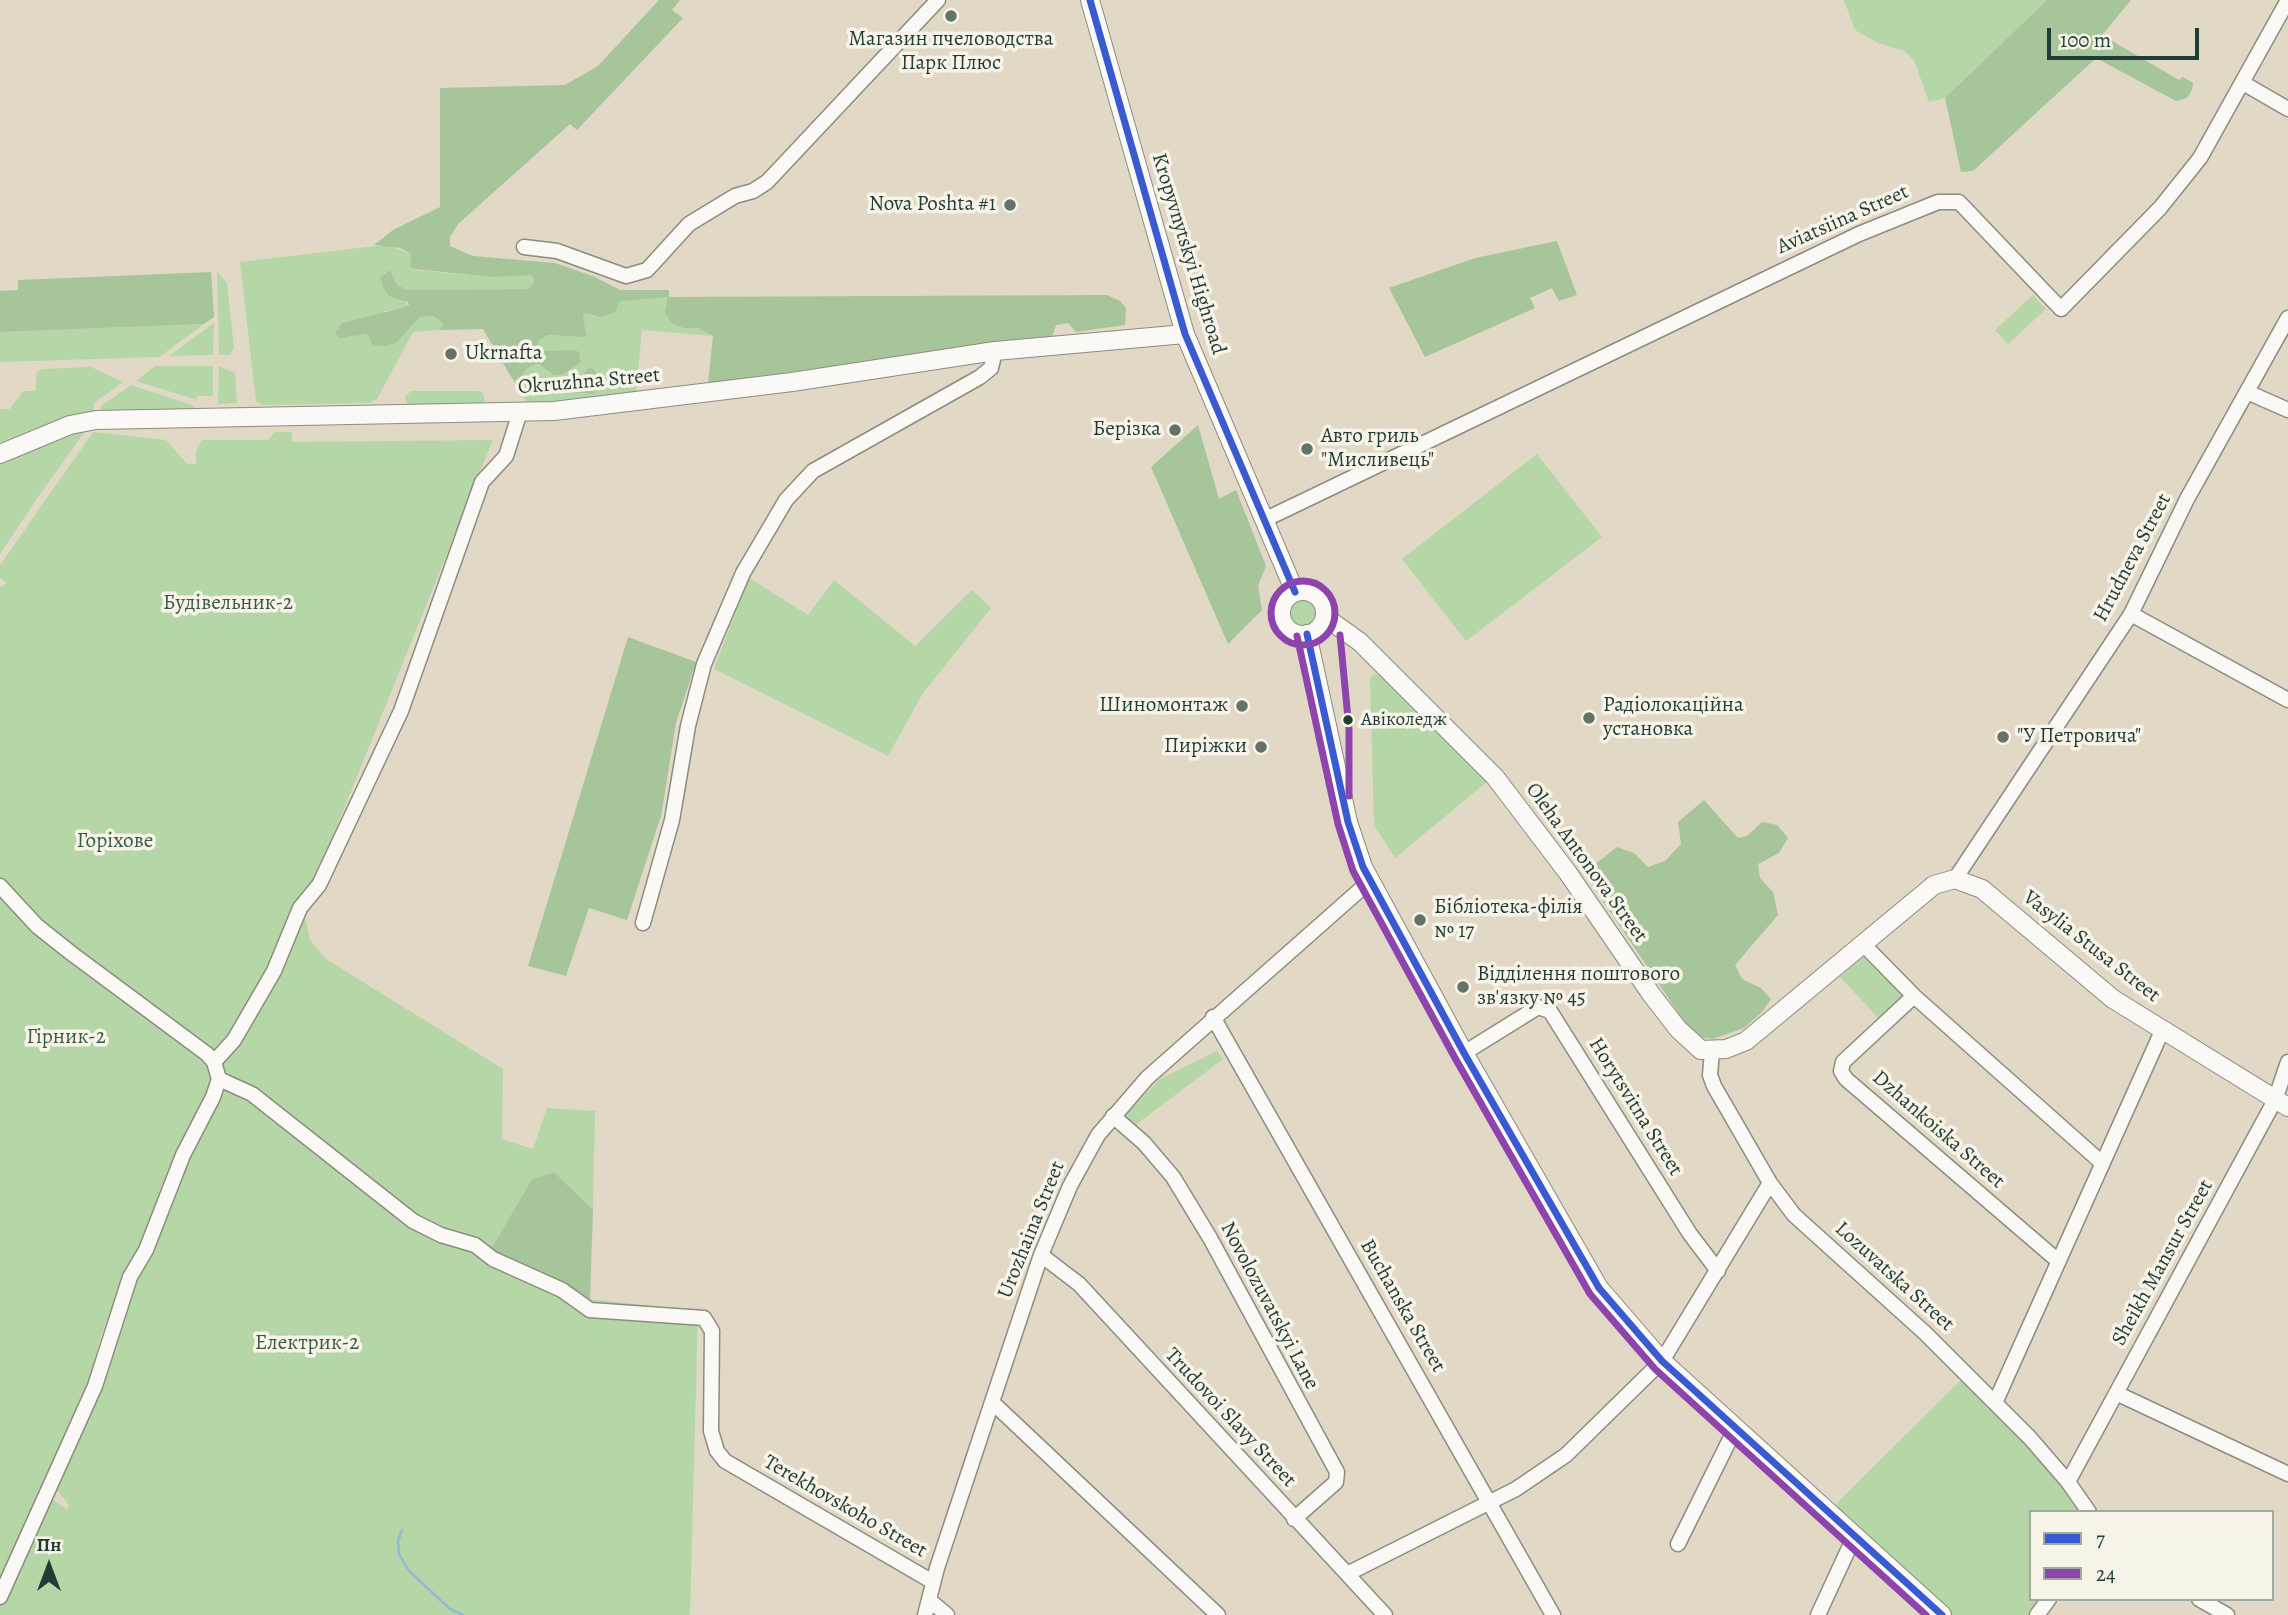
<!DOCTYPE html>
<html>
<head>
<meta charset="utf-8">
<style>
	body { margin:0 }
	#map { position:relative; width:2288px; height:1615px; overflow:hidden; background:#e2d8c6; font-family:Alegreya,serif }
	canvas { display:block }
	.legend { position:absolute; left:2029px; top:1510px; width:245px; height:91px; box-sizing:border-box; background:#f7f3e8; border:2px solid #a1aaa0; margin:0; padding:9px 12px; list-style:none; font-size:21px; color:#1f3d34 }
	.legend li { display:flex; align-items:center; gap:14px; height:35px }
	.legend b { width:35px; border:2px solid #a1aaa0 }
	.north { position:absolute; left:14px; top:1531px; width:70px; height:70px; -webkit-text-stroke:5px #f7f3e8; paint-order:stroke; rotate:0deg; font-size:19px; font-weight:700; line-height:28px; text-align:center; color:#1f3d34 }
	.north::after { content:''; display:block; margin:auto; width:24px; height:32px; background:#1f3d34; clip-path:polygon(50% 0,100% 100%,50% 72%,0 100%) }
	.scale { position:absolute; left:2047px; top:28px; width:152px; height:32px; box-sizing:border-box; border:4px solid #1f3d34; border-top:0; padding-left:9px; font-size:21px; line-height:24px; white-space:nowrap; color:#1f3d34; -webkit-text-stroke:5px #f7f3e8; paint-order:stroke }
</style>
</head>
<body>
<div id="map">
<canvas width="2288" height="1615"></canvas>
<ul class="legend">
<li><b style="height:9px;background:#3a5ad2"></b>7</li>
<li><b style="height:9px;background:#8e44ad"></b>24</li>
</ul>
<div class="north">Пн</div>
<div class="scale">100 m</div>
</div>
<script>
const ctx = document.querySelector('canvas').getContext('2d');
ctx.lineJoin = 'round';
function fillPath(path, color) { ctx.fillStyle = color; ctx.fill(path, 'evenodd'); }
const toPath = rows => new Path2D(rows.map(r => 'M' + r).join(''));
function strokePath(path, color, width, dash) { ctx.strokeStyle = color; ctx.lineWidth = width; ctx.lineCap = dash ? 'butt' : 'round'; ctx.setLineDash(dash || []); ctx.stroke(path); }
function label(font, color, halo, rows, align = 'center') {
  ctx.font = font + ' Alegreya,serif'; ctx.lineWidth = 7; ctx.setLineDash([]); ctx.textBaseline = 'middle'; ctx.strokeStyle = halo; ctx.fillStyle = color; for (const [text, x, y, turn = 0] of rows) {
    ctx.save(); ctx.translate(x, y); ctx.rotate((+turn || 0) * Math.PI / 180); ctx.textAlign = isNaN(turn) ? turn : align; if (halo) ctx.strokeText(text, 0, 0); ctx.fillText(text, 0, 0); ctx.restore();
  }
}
const green = toPath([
	[1844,0,2047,0,1945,98,1929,102,1914,60,1904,51,1878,43,1855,30],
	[375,246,390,246,411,254,410,265,415,270,492,277,526,274,532,275,534,280,529,289,408,290,397,285,384,272,409,307,385,311,365,334,405,333,420,317,434,316,443,324,440,330,413,332,377,399,370,403,263,405,256,401,240,262],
	[217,272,227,283,234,348,229,355,219,355],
	[2033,295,2046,309,2008,344,1995,330],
	[669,297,684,328,698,328,713,336,642,330,636,392,575,400,526,402,513,380,519,380,527,368,542,364,550,372,562,375,582,358,580,353,546,351,538,346,538,341,548,335,584,337,587,332,582,319,584,313,593,316,620,300],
	[214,323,213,355,169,356],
	[204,324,159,357,0,362,0,332],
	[155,366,213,366,213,396,197,396,197,400,136,381],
	[219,366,235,373,237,403,218,404],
	[91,367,123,382,94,403,93,415,0,447,0,409,10,409,23,391,35,391,37,372,42,369],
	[131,385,195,406,191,411,101,415,101,406],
	[411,391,477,391,482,392,485,401,482,405,408,406,405,397],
	[86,430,40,494,0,554,0,462,72,432],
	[93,432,166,440,187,464,196,464,196,451,202,440,268,440,275,432,292,432,292,442,493,440,310,893,231,1036,211,1052,43,924,0,877,0,587,7,583,0,578,0,565],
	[1537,454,1602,537,1466,641,1402,559],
	[749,578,808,615,834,580,915,646,972,590,991,608,923,693,888,756,714,669],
	'1289 613a14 14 0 1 1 28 0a14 14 0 1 1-28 0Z',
	[1374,673,1382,677,1489,780,1395,858,1374,825,1370,679],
	[0,896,35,933,208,1065,212,1079,142,1249,124,1279,101,1335,90,1382,0,1582],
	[303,908,310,940,326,959,503,1069,502,1139,533,1149,547,1108,595,1111,593,1210,554,1172,532,1179,491,1249,443,1232,416,1218,222,1076,220,1061],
	[1863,957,1902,995,1903,1000,1881,1021,1840,977],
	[1217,1051,1223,1059,1134,1126,1125,1115,1160,1079],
	[223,1087,249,1097,378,1198,589,1312,590,1299,698,1311,690,1615,0,1615,0,1606,46,1500,52,1499,67,1509,69,1505,54,1486,111,1336,185,1159],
	[1967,1374,2089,1512,2031,1512,2031,1599,2049,1599,2037,1615,1942,1615,1829,1511]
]);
const forest = toPath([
	[659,0,680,0,672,10,683,18,577,130,570,124,458,224,450,237,450,246,473,256,555,263,595,277,620,290,669,290,669,297,1107,295,1120,301,1126,308,1125,325,1076,332,1068,323,1056,325,1052,337,708,383,713,336,698,328,684,328,671,323,665,312,668,297,620,301,615,312,602,317,584,313,583,319,587,335,583,337,548,335,538,341,538,346,546,351,575,350,580,353,581,362,562,375,554,375,539,364,527,368,519,380,513,380,483,329,440,330,443,324,434,316,420,317,396,343,385,346,373,346,369,336,365,334,339,338,335,333,342,323,409,306,408,302,389,296,385,290,380,278,390,270,397,285,408,290,529,289,534,281,532,275,492,277,414,269,410,266,411,254,400,248,374,245,393,230,440,207,440,88,565,85,598,66],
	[2047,0,2131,0,2102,35,2179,80,2183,77,2193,83,2192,90,2187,98,2176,101,2096,58,1973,171,1961,172,1945,98],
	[1557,241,1577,295,1559,301,1552,288,1530,298,1535,308,1425,357,1389,288,1475,258],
	[211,272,214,317,204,324,0,332,0,291,18,290,18,280],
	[587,369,592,368,596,373,600,388,593,394,573,392,570,384,581,379],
	[1198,425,1219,499,1236,490,1266,566,1258,586,1262,610,1228,644,1151,467],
	[628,637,696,662,676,723,661,816,627,920,589,908,566,976,528,966],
	[1704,800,1738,838,1747,836,1762,822,1777,825,1788,838,1779,853,1758,864,1760,878,1773,892,1778,915,1735,965,1742,979,1761,988,1771,999,1762,1012,1744,1028,1713,1039,1698,1037,1686,1024,1584,873,1617,847,1634,853,1648,867,1665,861,1681,844,1678,822],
	[554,1172,593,1210,590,1299,496,1255,491,1249,532,1179]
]);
const stream = toPath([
	[402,1530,398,1541,399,1554,408,1570,450,1609,463,1615]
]);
const minor = toPath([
	[2243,83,2288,109],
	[524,247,557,251,626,276,647,270,689,224,735,196,753,191,767,182,938,0],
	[2247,392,2288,410],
	[1266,519,1859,234,1938,202,1959,202,2061,309,2160,208,2200,158,2288,0],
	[2131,614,2288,700],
	[1955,879,2131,614,2187,499,2288,318],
	[0,886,37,926,71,953,207,1054,214,1062,219,1079,213,1097,183,1155,146,1250,130,1277,95,1386,0,1597],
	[643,923,672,820,688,726,704,664,743,573,786,500,813,471,980,377,991,368,995,351],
	[1863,944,1914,996],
	[1213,1017,1553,1615],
	[1712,1051,1710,1075,1714,1086,1770,1183,1794,1215,1925,1333,2030,1438,2068,1482,2089,1512],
	[1464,1053,1538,1007,1550,1011,1690,1234,1718,1271],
	[214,1062,234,1040,274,971,300,908,319,885,401,711,482,482,506,456,520,412],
	[219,1079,252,1094,413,1221,441,1235,475,1245,493,1259,562,1290,590,1310,704,1318,712,1331,711,1431,717,1451,725,1461,933,1582],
	[1113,1116,1144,1143,1173,1177,1210,1238,1337,1472,1336,1482,1294,1519],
	[1041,1255,1079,1284,1385,1615],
	[2057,1260,1846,1079,1841,1071,1843,1062,1914,996,2102,1163],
	[2116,1393,2288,1474],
	[1995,1403,2162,1031],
	[2068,1482,2275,1100,2288,1062],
	[1678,1544,1736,1427],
	[1347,1574,1516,1489,1566,1455,1662,1361,1770,1183],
	[2199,1599,2227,1615],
	[929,1600,947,1615],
	[925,1615,937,1568,992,1402],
	[1218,1615,992,1402,1041,1255,1070,1186,1098,1135,1147,1078,1370,881],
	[1818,1615,1855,1535],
	[2037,1615,2049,1599]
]);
const major = toPath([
	[1090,0,1185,334,1295,592],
	[0,454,70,425,96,420,554,411,792,382,995,351,1185,334],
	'1281 613a22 22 0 1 1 44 0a22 22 0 1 1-44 0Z',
	[1325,617,1360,642,1495,777,1568,873,1651,994,1678,1029,1701,1050,1726,1049,1746,1041,1934,885,1955,879,1982,889,2113,999,2288,1107],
	[1307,634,1348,822,1363,867,1464,1053,1599,1288,1662,1361,1942,1615]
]);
const bus1 = toPath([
	[1090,0,1185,334,1295,592],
	[1307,634,1348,822,1363,867,1464,1053,1599,1288,1662,1361,1942,1615]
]);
const bus2 = toPath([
	'1271 613a32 32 0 1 1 64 0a32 32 0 1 1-64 0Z',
	[1340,635,1349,729,1349,796],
	[1297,636,1338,824,1353,871,1455,1058,1590,1294,1655,1369,1926,1615]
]);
const markers = [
	[951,16,7,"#637367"],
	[1010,205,7,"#637367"],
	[451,354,7,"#637367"],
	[1175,430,7,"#637367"],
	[1307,449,7,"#637367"],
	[1242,706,7,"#637367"],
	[1589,718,7,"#637367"],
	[1348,720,6,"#1f3d34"],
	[2003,737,7,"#637367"],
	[1261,747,7,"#637367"],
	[1420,920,7,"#637367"],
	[1463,987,7,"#637367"]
];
const busNames = [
	["Авіколедж",1361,720]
];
const poiNames = [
	["Магазин пчеловодства",951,40,"center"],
	["Парк Плюс",951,64,"center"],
	["Nova Poshta #1",996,205,"right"],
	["Ukrnafta",465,354],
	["Берізка",1161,430,"right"],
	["Авто гриль",1321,437],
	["\"Мисливець\"",1321,461],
	["Шиномонтаж",1228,706,"right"],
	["Радіолокаційна",1603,706],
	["установка",1603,730],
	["\"У Петровича\"",2017,737],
	["Пиріжки",1247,747,"right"],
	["Бібліотека-філія",1434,908],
	["№ 17",1434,932],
	["Відділення поштового",1477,975],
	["зв'язку № 45",1477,999]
];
const streetNames = [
	["Aviatsiina Street",1843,220,-24],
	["Kropyvnytskyi Highroad",1188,254,73],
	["Okruzhna Street",589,382,-5],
	["Hrudneva Street",2133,558,-62],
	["Oleha Antonova Street",1586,863,54],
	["Vasylia Stusa Street",2091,947,38],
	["Horytsvitna Street",1635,1107,58],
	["Dzhankoiska Street",1938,1130,41],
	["Urozhaina Street",1032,1230,-68],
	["Sheikh Mansur Street",2163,1263,-61],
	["Lozuvatska Street",1894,1277,42],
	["Novolozuvatskyi Lane",1269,1306,62],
	["Buchanska Street",1402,1306,60],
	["Trudovoi Slavy Street",1230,1418,47],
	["Terekhovskoho Street",845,1507,30]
];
const parkNames = [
	["Будівельник-2",228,604],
	["Горіхове",115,842],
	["Гірник-2",66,1038],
	["Електрик-2",307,1344]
];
fillPath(green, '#b5d6a7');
fillPath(forest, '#a6c59b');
strokePath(stream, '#92bad9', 2.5);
strokePath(minor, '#8c8c81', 17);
strokePath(major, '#8c8c81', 20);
strokePath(minor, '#fbf9f6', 14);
strokePath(major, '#fbf9f6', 18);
strokePath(bus1, '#3a5ad2', 7);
strokePath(bus2, '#8e44ad', 7);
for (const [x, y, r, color] of markers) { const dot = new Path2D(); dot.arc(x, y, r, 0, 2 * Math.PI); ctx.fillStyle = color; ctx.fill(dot); strokePath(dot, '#f7f3e8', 2.5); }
label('19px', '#1f3d34', '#f7f3e8', busNames, 'left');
label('21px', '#1f3d34', '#f7f3e8', poiNames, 'left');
label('21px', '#1f3d34', '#f7f3e8', streetNames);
label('21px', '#365b46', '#f7f3e8', parkNames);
</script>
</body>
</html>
